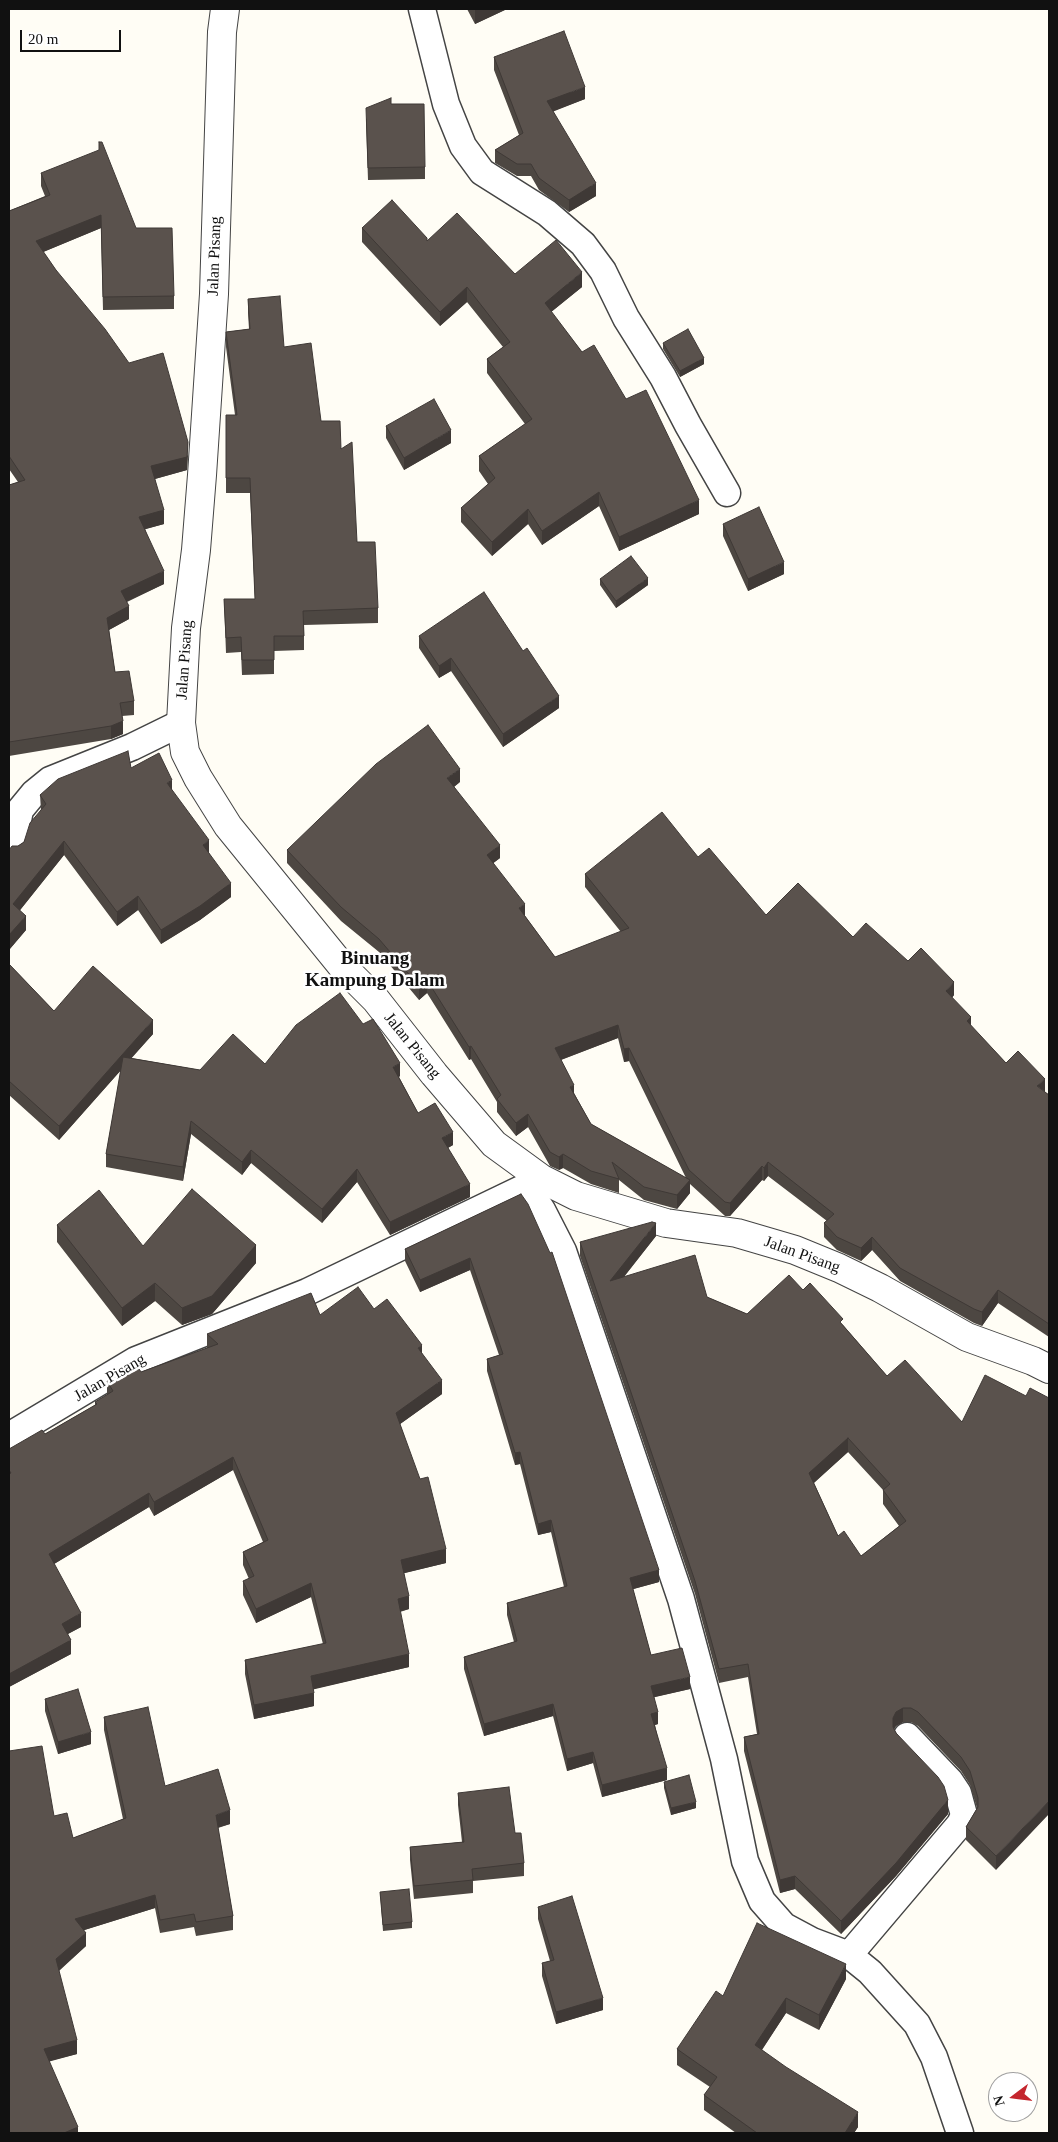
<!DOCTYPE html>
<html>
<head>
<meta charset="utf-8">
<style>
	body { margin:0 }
	#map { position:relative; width:1058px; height:2142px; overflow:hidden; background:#fffdf5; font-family:Georgia,serif }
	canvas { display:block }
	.frame { position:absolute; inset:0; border:10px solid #111; pointer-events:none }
	.north { position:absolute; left:988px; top:2072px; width:50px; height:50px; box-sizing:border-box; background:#fff; border:1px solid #a0a0a0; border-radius:50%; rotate:255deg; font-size:14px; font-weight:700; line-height:20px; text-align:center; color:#111 }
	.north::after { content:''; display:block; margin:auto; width:18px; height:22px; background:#c4262e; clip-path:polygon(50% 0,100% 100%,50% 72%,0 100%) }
	.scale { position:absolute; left:20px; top:30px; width:101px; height:22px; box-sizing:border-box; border:2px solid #111; border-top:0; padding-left:6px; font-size:15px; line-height:18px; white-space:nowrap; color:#111; -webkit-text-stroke:4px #fff; paint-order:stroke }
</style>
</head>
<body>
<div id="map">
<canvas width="1058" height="2142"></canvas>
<div class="frame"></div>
<div class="north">N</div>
<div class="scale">20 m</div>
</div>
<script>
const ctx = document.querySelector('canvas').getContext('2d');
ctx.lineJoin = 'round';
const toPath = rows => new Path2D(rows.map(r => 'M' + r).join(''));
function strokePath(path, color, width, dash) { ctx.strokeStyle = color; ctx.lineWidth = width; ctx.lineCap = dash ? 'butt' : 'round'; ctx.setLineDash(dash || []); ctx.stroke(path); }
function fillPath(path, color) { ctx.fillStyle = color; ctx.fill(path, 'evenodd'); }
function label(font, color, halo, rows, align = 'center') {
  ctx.font = font + ' Georgia,serif'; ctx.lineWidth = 5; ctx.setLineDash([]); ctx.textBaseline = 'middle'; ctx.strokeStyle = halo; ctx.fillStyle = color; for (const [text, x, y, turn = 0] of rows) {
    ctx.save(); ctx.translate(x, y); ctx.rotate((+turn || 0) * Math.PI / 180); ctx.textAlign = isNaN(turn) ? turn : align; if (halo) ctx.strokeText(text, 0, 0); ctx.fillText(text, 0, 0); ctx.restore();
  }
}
const minor = toPath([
	[422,9,446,104,463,146,482,172,547,213,583,244,603,271,626,318,663,377,688,425,727,493],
	[13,846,20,810,34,793,50,780,132,747,181,723],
	[526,1186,542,1210,563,1251,681,1599,724,1759,745,1861,762,1901,784,1926,812,1941,849,1955,870,1972,917,2024,934,2057,960,2133],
	[9,1436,136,1360,307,1292,542,1179],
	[849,1955,960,1824,964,1815,958,1793,950,1781,907,1736]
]);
const tertiary = toPath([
	[225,9,222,32,214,294,202,475,196,550,186,628,181,723,185,752,198,778,228,826,341,965,376,1000,434,1074,494,1144,542,1179,576,1196,666,1223,737,1233,795,1250,839,1268,880,1288,967,1337,1033,1361,1049,1369]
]);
const wall = toPath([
	[467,9,507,9,475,24],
	[494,57,585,99,553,111,596,196,569,212,539,190,531,176,517,176,495,163,495,150,519,135,494,70],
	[391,104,425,167,425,179,368,180,366,119],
	[41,173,136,228,174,296,174,309,103,310,101,228,43,252,188,456,187,470,155,479,164,524,145,529,164,584,127,602,129,619,109,630,115,672,134,701,134,715,122,716,123,734,111,739,9,756,9,485,18,482,9,469,9,211,45,196,41,186],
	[362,228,427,241,515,274,582,287,551,312,582,352,626,399,699,514,619,551,599,506,542,545,528,524,492,556,461,522,461,508,488,484,479,471,479,456,525,424,487,373,487,359,503,347,467,302,440,326,362,242],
	[248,299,284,347,321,421,341,449,357,542,378,608,378,623,304,625,304,650,274,651,274,674,242,675,241,652,226,653,224,599,255,599,250,493,226,493,226,415,235,415,226,347,226,332,249,329,248,313],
	[663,343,704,364,680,377,663,349],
	[386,426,451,443,404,470,386,438],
	[723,524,784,574,748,591,723,536],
	[600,579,648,585,616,608,600,585],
	[419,636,559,708,503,747,451,671,439,678,419,648],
	[131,768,172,791,209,853,231,897,200,920,161,944,138,910,117,926,64,855,20,910,26,930,9,950,9,850,18,846,24,842,41,810,40,795],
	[460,782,454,787,500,858,493,863,525,916,555,957,621,932,585,887,585,874,698,857,766,915,853,937,908,961,954,995,952,998,971,1026,1006,1063,1049,1095,1049,1337,998,1303,982,1326,974,1323,900,1281,872,1250,861,1261,837,1250,824,1237,824,1223,827,1221,768,1176,764,1181,762,1180,730,1216,725,1216,690,1184,690,1193,677,1209,644,1200,619,1180,619,1193,591,1184,563,1168,559,1170,550,1166,528,1127,516,1136,497,1112,497,1102,471,1059,469,1060,427,993,419,1000,379,952,341,921,287,863,287,850],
	[618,1038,624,1062,629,1061,686,1178,591,1124,574,1093,561,1060],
	[9,964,54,1011,153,1034,131,1058,200,1070,265,1064,400,1076,399,1077,418,1113,453,1145,448,1148,470,1197,390,1235,357,1182,322,1223,251,1163,242,1175,191,1134,183,1181,106,1167,106,1154,121,1070,59,1140,9,1095],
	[521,1194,659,1582,633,1589,651,1655,690,1689,654,1697,658,1724,655,1725,667,1780,602,1797,593,1763,567,1771,553,1716,484,1736,464,1669,464,1657,514,1642,507,1615,507,1603,564,1587,551,1532,538,1535,520,1464,515,1465,487,1371,487,1359,499,1355,470,1270,420,1292,405,1261,405,1249],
	[57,1225,143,1246,256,1263,212,1314,182,1325,155,1301,122,1326,57,1242],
	[656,1236,624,1277,707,1297,747,1314,803,1290,843,1325,887,1376,962,1422,1026,1396,996,1870,966,1840,966,1827,977,1808,970,1785,961,1771,918,1726,911,1722,903,1722,896,1726,894,1729,948,1814,896,1876,841,1934,795,1889,780,1893,744,1751,744,1737,757,1734,748,1677,719,1683,695,1594,580,1256,580,1242],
	[848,1452,883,1490,883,1504,899,1526,861,1556,838,1536,814,1483],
	[374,1309,422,1353,442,1394,400,1424,446,1563,404,1573,409,1609,400,1612,409,1667,313,1689,314,1706,254,1719,245,1674,245,1660,323,1644,311,1597,256,1623,243,1595,243,1581,249,1579,243,1565,243,1552,263,1542,233,1470,154,1516,149,1507,54,1564,81,1627,68,1634,71,1654,9,1687,9,1449,45,1434,95,1405,95,1402,107,1395,107,1381,141,1372,207,1348,207,1334,320,1315],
	[45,1699,91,1744,58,1754,45,1711],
	[104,1717,165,1786,230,1824,218,1828,233,1916,233,1930,196,1936,194,1927,160,1933,155,1908,84,1930,86,1946,59,1971,77,2054,49,2061,78,2133,9,2133,54,1816,73,1838,123,1819,104,1730],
	[664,1782,696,1808,671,1815,664,1788],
	[458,1793,515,1833,524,1863,524,1876,473,1881,473,1893,414,1899,410,1860,410,1847,462,1842,458,1805],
	[380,1892,412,1922,412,1928,383,1931],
	[538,1907,603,2010,556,2024,542,1976,542,1963,550,1961,538,1919],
	[846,1979,819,2030,786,2013,762,2050,858,2127,854,2133,736,2133,704,2110,704,2095,710,2087,677,2065,677,2049,723,1996]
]);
const shadedWall = toPath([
	[477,9,507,9,475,24,475,10],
	[585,87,585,99,547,114,547,101],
	[596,183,596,196,569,212,569,200],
	[101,215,101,228,36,255,36,241],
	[582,272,582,287,545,317,545,303],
	[467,287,467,302,440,326,440,312],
	[704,358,704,364,680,377,680,371],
	[451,430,451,443,404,470,404,458],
	[188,442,187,470,151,480,151,466],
	[599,492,599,506,542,545,542,531],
	[699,500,699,514,619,551,619,537],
	[528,509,528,524,492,556,492,542],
	[164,510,164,524,139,531,139,517],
	[784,562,784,574,748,591,748,579],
	[164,571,164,584,121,604,121,591],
	[648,578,648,585,616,608,616,601],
	[129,606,129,619,107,631,107,618],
	[451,658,451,671,439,678,439,666],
	[559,696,559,708,503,747,503,734],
	[123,721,123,734,111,739,111,726],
	[460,769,460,782,447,792,447,778],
	[172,780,172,794,167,783],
	[209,840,209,854,203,845],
	[64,841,64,855,13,919,13,904],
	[500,845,500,858,487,868,487,855],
	[231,883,231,897,200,920,161,944,161,930],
	[138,896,138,910,117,926,117,912],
	[525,904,525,917,519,908],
	[26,916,26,930,9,950,9,935],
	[427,980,427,993,419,1000,419,986],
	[954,982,954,995,946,1004,946,991],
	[971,1017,971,1030,967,1021],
	[153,1020,153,1034,59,1140,59,1126],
	[618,1025,618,1038,555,1062,555,1048],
	[471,1046,471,1059,469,1060,469,1047],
	[629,1048,629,1061,624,1062,624,1049],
	[400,1063,400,1076,393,1080,393,1067],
	[1045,1079,1045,1092,1037,1086],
	[574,1085,574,1099,570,1087],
	[528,1114,528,1127,516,1136,516,1123],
	[191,1121,191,1134,183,1181,183,1167],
	[453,1132,453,1145,442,1151,442,1138],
	[251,1150,251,1163,242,1175,242,1162],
	[563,1154,563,1168,559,1170,559,1157],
	[768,1162,768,1176,764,1181,764,1168],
	[762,1166,762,1180,730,1216,730,1203],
	[357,1169,357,1182,322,1223,322,1209],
	[690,1180,690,1193,677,1209,677,1195],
	[470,1184,470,1197,390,1235,390,1222],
	[656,1223,656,1236,610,1294,610,1281],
	[872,1237,872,1250,861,1261,861,1248],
	[256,1245,256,1263,212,1314,182,1325,182,1308],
	[470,1258,470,1270,420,1292,420,1280],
	[155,1283,155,1301,122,1326,122,1308],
	[998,1290,998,1303,982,1326,982,1312],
	[422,1345,422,1359,418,1348],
	[442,1380,442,1394,396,1427,396,1413],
	[848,1438,848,1452,809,1487,809,1473],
	[520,1452,520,1464,515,1465,515,1453],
	[233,1457,233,1470,154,1516,154,1502],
	[149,1493,149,1507,49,1567,49,1554],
	[551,1520,551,1532,538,1535,538,1524],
	[446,1549,446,1563,401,1574,401,1560],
	[659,1570,659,1582,630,1590,630,1578],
	[311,1583,311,1597,256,1623,256,1609],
	[409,1596,409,1609,398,1612,398,1599],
	[81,1613,81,1627,62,1637,62,1624],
	[71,1640,71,1654,9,1687,9,1674],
	[409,1654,409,1667,311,1690,311,1676],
	[690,1677,690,1689,651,1698,651,1686],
	[314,1693,314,1706,254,1719,254,1705],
	[553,1704,553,1716,484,1736,484,1724],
	[903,1708,903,1722,896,1726,893,1731,893,1718,896,1712],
	[658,1712,658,1724,651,1726,651,1714],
	[91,1732,91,1744,58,1754,58,1742],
	[593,1752,593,1763,567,1771,567,1759],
	[667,1768,667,1780,602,1797,602,1785],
	[948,1800,948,1814,896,1876,841,1934,841,1921],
	[1049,1801,1049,1814,996,1870,996,1856],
	[696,1802,696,1808,671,1815,671,1808],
	[230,1810,230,1824,216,1828,216,1815],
	[795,1876,795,1889,780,1893,780,1880],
	[155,1895,155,1908,75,1933,75,1919],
	[86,1933,86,1946,56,1973,56,1959],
	[846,1964,846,1979,819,2030,819,2015],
	[603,1998,603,2010,556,2024,556,2012],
	[786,1998,786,2013,755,2060,755,2045],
	[77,2040,77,2054,44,2063,44,2049],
	[858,2112,858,2127,854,2133,845,2133],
	[78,2127,78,2133,64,2133]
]);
const building = toPath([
	[564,31,585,87,547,101,596,183,569,200,539,178,531,164,517,164,495,150,523,133,494,57,564,31],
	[391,98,391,104,424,104,425,167,368,168,366,108,391,98],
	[99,142,102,142,136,228,172,228,174,296,103,297,101,215,36,241,56,270,105,329,129,363,163,353,188,442,187,457,151,466,164,510,139,517,164,571,121,591,129,606,107,618,115,672,129,671,134,701,120,703,123,721,111,726,9,742,9,485,25,480,9,456,9,211,50,195,41,173,99,150,99,142],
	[392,200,427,238,427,241,457,213,515,274,556,240,582,272,545,303,582,352,594,345,626,399,646,390,699,500,619,537,599,492,542,531,528,509,492,542,461,508,495,478,479,456,532,419,487,359,510,342,467,287,440,312,362,228,392,200],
	[280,296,284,347,311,343,321,421,340,421,341,449,352,442,357,542,375,542,378,608,303,611,304,636,274,636,274,660,242,660,241,637,226,638,224,599,255,599,250,478,226,478,226,415,237,415,226,332,250,329,248,299,280,296],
	[688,329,704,358,680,371,663,343,688,329],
	[434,399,451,430,404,458,386,426,434,399],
	[759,507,784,562,748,579,723,524,759,507],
	[631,556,648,578,616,601,600,579,631,556],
	[484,592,523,651,527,648,559,696,503,734,451,658,439,666,419,636,484,592],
	[428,725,460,769,447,778,500,845,487,855,525,904,519,908,555,957,629,928,585,874,662,812,698,857,709,848,766,915,798,883,853,937,866,923,908,961,921,948,954,982,946,991,971,1017,967,1021,1006,1063,1018,1051,1045,1079,1037,1086,1049,1095,1049,1324,998,1290,982,1312,974,1309,900,1268,872,1237,861,1248,837,1237,824,1223,834,1214,768,1162,764,1168,762,1166,730,1203,725,1202,689,1170,629,1048,624,1049,618,1025,555,1048,574,1085,570,1087,591,1124,690,1180,677,1195,644,1187,612,1162,619,1179,591,1171,563,1154,559,1157,550,1152,528,1114,516,1123,497,1099,501,1095,471,1046,469,1047,427,980,419,986,379,939,341,907,287,850,376,764,428,725],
	[128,751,131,768,159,753,172,780,167,783,209,840,203,845,231,883,200,906,161,930,138,896,117,912,64,841,13,904,26,916,9,935,9,850,12,846,18,846,24,842,30,823,46,804,40,795,58,779,128,751],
	[9,964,54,1011,93,966,153,1020,59,1126,9,1081,9,964],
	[340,993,363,1024,373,1019,400,1063,393,1067,418,1113,435,1103,453,1132,442,1138,470,1184,390,1222,357,1169,322,1209,251,1150,242,1162,191,1121,183,1167,106,1154,123,1057,200,1070,233,1034,265,1064,296,1025,340,993],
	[192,1189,256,1245,212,1296,182,1308,155,1283,122,1308,57,1225,99,1190,143,1246,192,1189],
	[521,1194,528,1204,550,1253,552,1252,659,1570,630,1578,651,1655,682,1648,690,1677,651,1686,658,1712,651,1714,667,1768,602,1785,593,1752,567,1759,553,1704,484,1724,464,1657,517,1641,507,1603,567,1586,551,1520,538,1524,520,1452,515,1453,487,1359,503,1354,470,1258,420,1280,405,1249,521,1194],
	[652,1222,656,1223,610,1281,695,1255,707,1297,747,1314,789,1275,803,1290,810,1283,843,1319,840,1322,887,1376,905,1360,962,1422,985,1375,1026,1396,1030,1388,1049,1398,1049,1801,996,1856,966,1827,978,1807,978,1798,970,1771,961,1757,918,1712,911,1708,903,1708,896,1712,893,1718,893,1727,896,1733,938,1777,944,1786,948,1800,896,1863,841,1921,795,1876,780,1880,744,1737,759,1734,748,1664,719,1669,695,1581,580,1242,652,1222],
	[848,1438,890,1484,883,1490,906,1521,861,1556,844,1531,838,1536,809,1473,848,1438],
	[358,1287,374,1309,387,1299,422,1345,418,1348,442,1380,396,1413,420,1479,428,1477,446,1549,401,1560,409,1596,398,1599,409,1654,311,1676,314,1693,254,1705,245,1660,326,1643,311,1583,256,1609,243,1581,254,1576,243,1552,268,1540,233,1457,154,1502,149,1493,49,1554,81,1613,62,1624,71,1640,9,1674,9,1474,11,1473,9,1470,9,1449,42,1430,45,1434,97,1404,95,1402,113,1391,107,1381,136,1364,141,1372,218,1344,207,1334,311,1293,320,1315,358,1287],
	[78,1689,91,1732,58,1742,45,1699,78,1689],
	[148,1707,165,1786,218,1769,230,1810,216,1815,233,1916,196,1922,194,1914,160,1920,155,1895,75,1919,86,1933,56,1959,77,2040,44,2049,78,2127,64,2133,9,2133,9,1751,42,1746,54,1816,67,1813,73,1838,126,1818,104,1717,148,1707],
	[689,1775,696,1802,671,1808,664,1782,689,1775],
	[509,1787,515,1833,521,1833,524,1863,472,1869,473,1880,414,1886,410,1847,464,1842,458,1793,509,1787],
	[409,1889,412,1922,383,1925,380,1892,409,1889],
	[572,1896,603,1998,556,2012,542,1963,554,1960,538,1907,572,1896],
	[757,1923,846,1964,819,2015,786,1998,755,2045,786,2067,858,2112,845,2133,757,2133,704,2095,717,2077,677,2049,716,1991,723,1996,757,1923]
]);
const streetNames = [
	["Jalan Pisang",215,256,-88],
	["Jalan Pisang",185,660,-86],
	["Jalan Pisang",412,1046,51],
	["Jalan Pisang",802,1255,20],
	["Jalan Pisang",110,1378,-30]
];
const quarterNames = [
	["Binuang",375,959],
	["Kampung Dalam",375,981]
];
strokePath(minor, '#444', 29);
strokePath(tertiary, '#444', 30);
strokePath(minor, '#fff', 26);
strokePath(tertiary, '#fff', 28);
fillPath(wall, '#4d4742');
fillPath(shadedWall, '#3f3936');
fillPath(building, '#5a524d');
strokePath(building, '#3f3936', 1);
label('16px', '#111', '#fff', streetNames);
label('bold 19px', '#111', '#fff', quarterNames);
</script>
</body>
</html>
